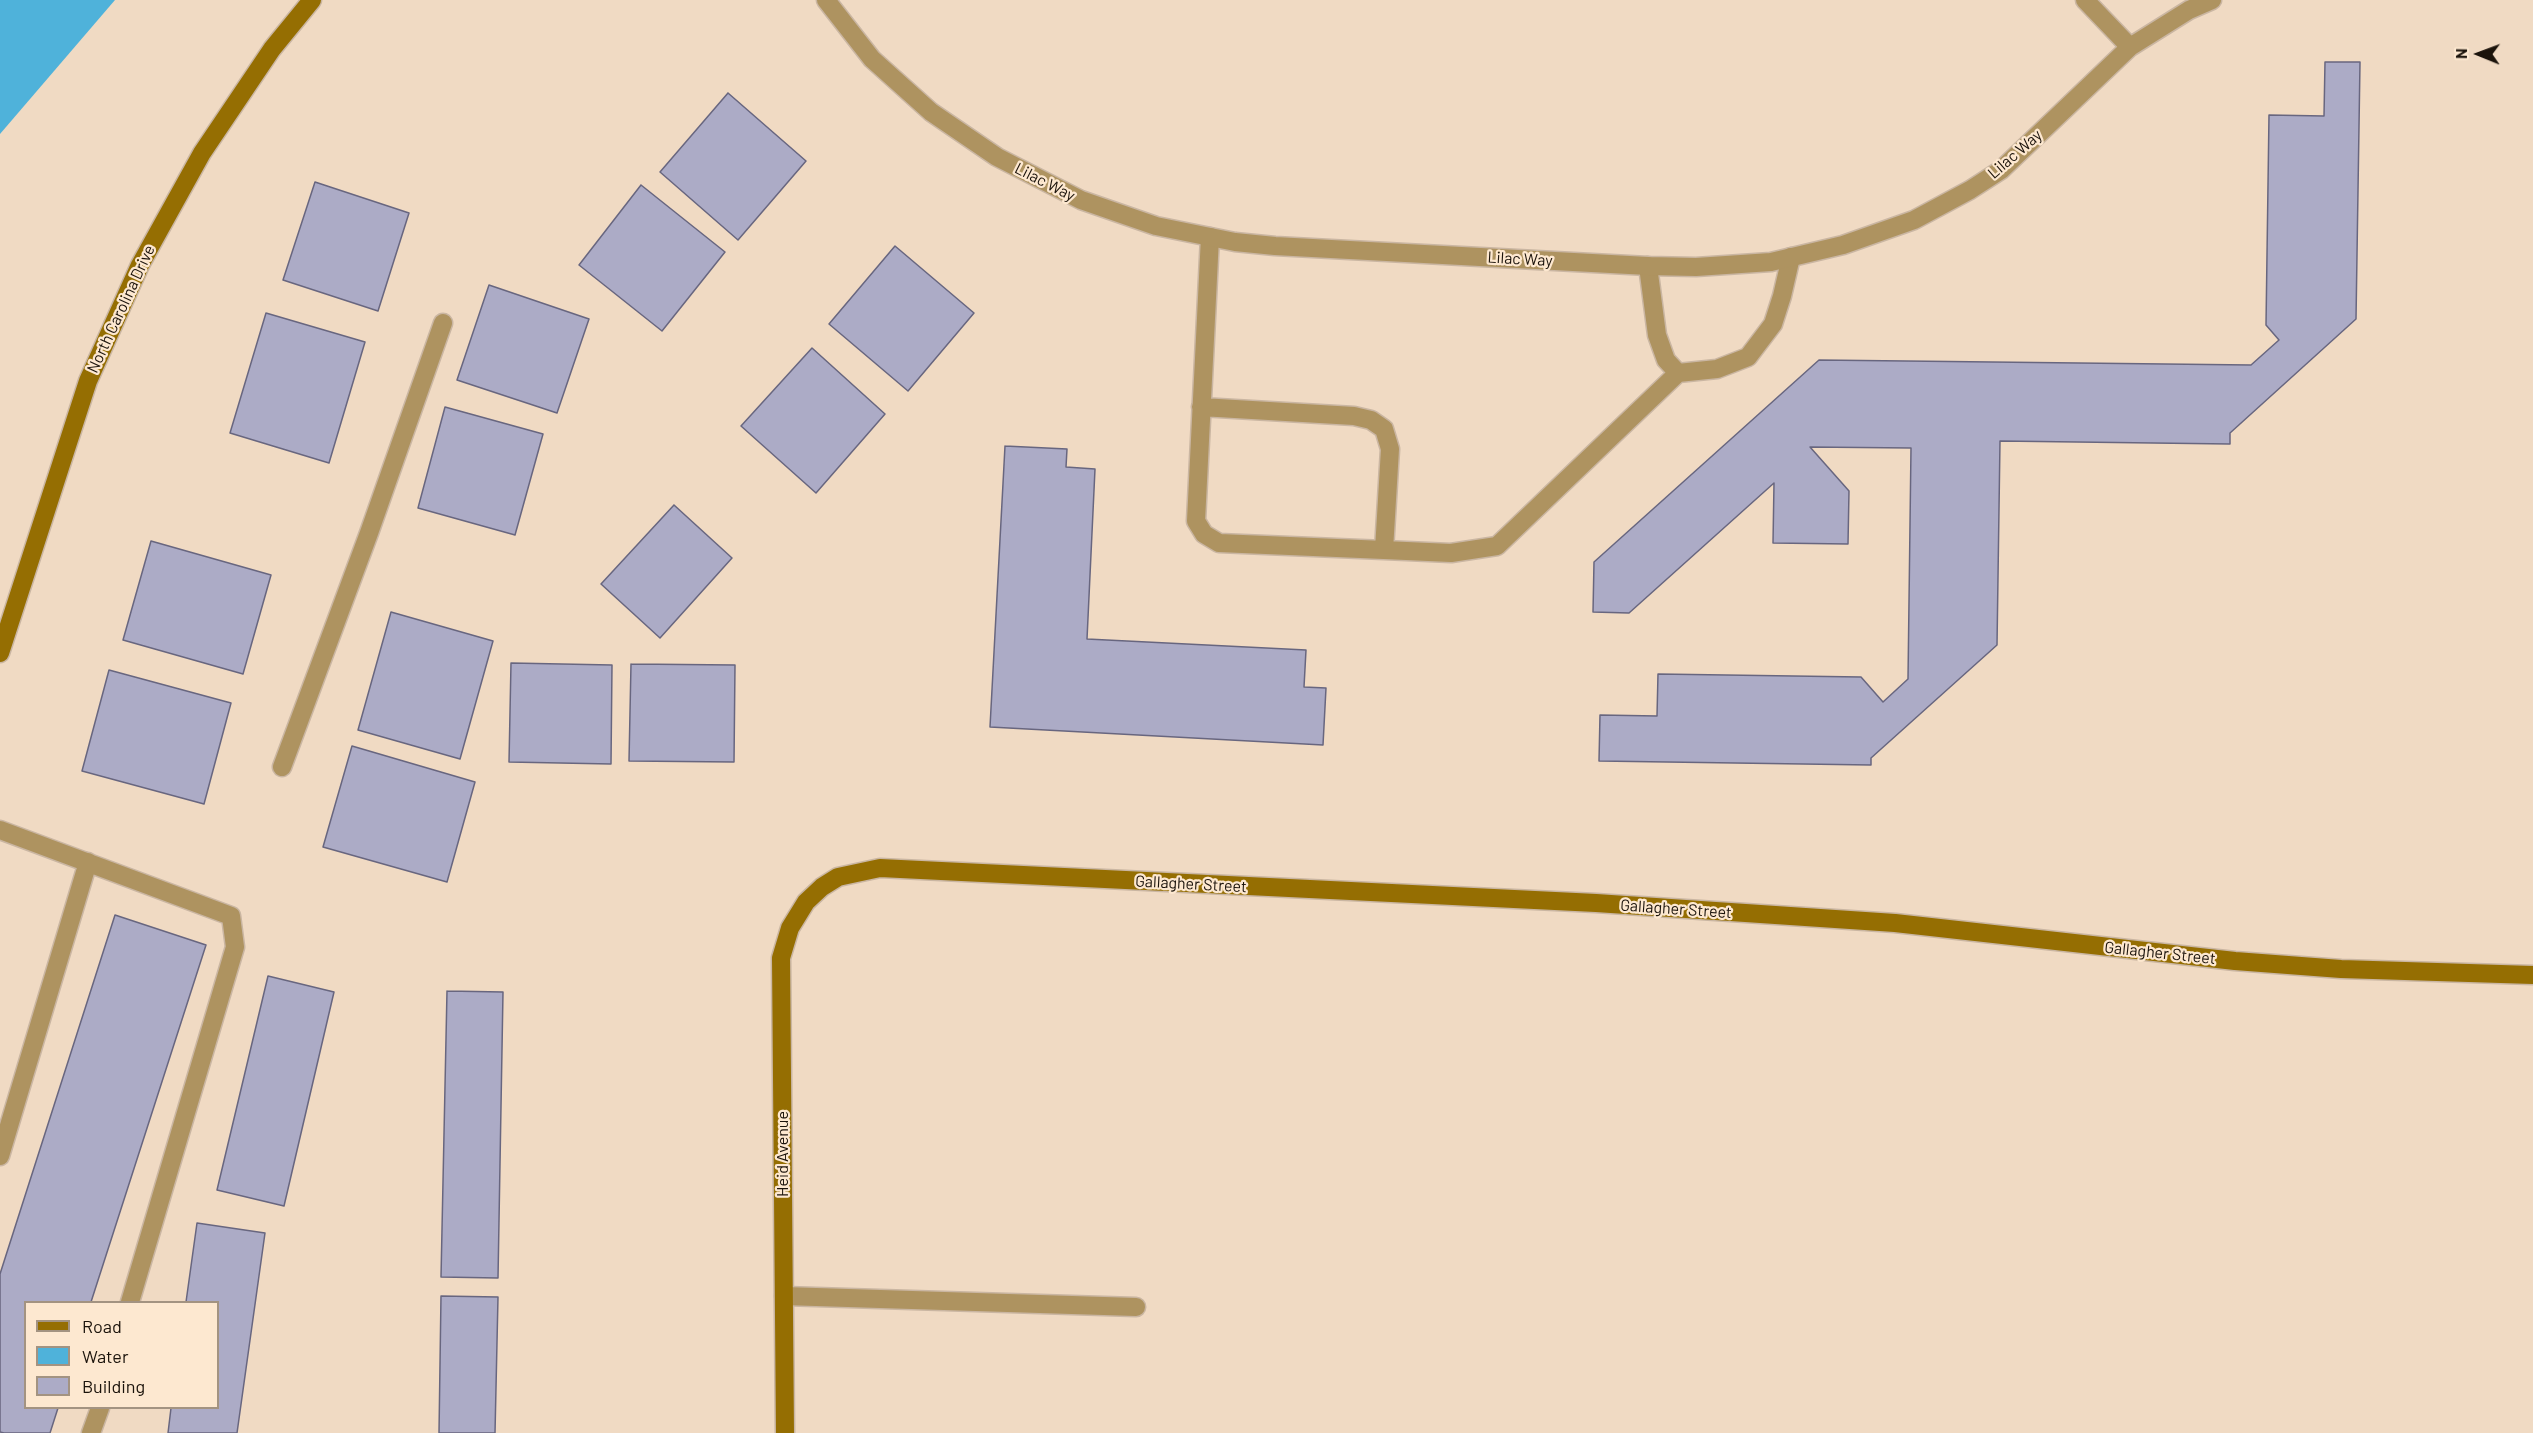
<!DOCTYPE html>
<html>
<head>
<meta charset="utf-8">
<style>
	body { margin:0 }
	#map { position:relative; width:2533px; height:1433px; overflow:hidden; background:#f0dac3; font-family:Barlow,sans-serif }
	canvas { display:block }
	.legend { position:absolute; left:24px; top:1301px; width:195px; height:108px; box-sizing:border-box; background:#fde8d0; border:2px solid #a39381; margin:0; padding:8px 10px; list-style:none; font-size:18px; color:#1b130b }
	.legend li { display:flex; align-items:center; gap:12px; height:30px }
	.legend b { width:30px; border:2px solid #a39381 }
	.north { position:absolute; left:2449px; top:24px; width:60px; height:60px; -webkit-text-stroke:4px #fde8d0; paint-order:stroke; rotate:271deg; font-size:16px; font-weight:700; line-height:24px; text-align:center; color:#1b130b }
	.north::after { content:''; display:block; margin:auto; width:21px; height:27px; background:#1b130b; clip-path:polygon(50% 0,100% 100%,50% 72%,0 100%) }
</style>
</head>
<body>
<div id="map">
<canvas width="2533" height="1433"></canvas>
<ul class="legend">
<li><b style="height:8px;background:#956e02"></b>Road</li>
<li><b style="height:16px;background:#4fb2da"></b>Water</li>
<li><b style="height:16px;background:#acabc6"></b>Building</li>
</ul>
<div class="north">N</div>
</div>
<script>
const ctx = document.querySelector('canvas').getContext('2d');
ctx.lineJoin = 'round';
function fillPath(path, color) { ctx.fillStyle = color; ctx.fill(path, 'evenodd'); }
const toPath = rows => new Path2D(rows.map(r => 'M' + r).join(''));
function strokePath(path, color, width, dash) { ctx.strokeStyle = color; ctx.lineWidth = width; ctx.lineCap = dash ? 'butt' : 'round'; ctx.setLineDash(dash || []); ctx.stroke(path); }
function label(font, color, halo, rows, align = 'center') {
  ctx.font = font + ' Barlow,sans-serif'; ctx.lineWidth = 4.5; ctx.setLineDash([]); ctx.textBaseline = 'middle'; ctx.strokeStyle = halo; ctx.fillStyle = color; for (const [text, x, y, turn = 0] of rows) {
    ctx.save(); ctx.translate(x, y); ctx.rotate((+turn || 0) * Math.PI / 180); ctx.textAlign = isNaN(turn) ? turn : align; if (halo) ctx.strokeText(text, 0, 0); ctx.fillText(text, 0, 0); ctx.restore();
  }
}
const water = toPath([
	[0,0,115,0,0,134]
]);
const building = toPath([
	[2325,62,2360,62,2356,319,2230,433,2230,444,2000,441,1997,645,1871,758,1871,765,1599,761,1600,715,1657,716,1658,674,1861,677,1883,702,1908,679,1911,448,1810,447,1849,491,1848,544,1773,543,1774,483,1629,613,1593,612,1594,562,1819,360,2251,365,2279,340,2266,325,2269,115,2324,116,2325,62],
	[728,93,806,161,738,240,660,172,728,93],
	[315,182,409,213,378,311,283,280,315,182],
	[641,185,725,252,662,331,579,265,641,185],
	[895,246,974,313,908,391,829,324,895,246],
	[489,285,589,319,557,413,457,380,489,285],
	[266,313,365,342,329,463,230,433,266,313],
	[812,348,885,414,816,493,741,426,812,348],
	[445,407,543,434,515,535,418,508,445,407],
	[1005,446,1067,449,1066,467,1095,469,1087,639,1306,650,1304,687,1326,688,1323,745,990,727,1005,446],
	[674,505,732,558,660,638,601,584,674,505],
	[151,541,271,575,243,674,123,640,151,541],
	[391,612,493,641,460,759,358,730,391,612],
	[511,663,612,665,611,764,509,762,511,663],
	[631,664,735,665,734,762,629,761,631,664],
	[109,670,231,703,204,804,82,771,109,670],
	[352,746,475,782,447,882,323,847,352,746],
	[115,915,206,945,91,1302,26,1302,26,1408,58,1408,50,1433,4,1433,0,1432,0,1274,115,915],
	[268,976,334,992,284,1206,217,1190,268,976],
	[447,991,503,992,498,1278,441,1277,447,991],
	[197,1223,265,1233,237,1433,168,1433,171,1408,218,1408,218,1302,186,1302,197,1223],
	[441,1296,498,1297,495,1433,439,1433,441,1296]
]);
const lane = toPath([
	[1210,237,1196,521,1204,534,1219,543,1384,550,1451,553,1497,546,1678,373,1717,369,1748,357,1773,324,1782,296,1791,257],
	[1648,266,1657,335,1666,360,1678,373],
	[1201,407,1354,416,1371,420,1384,429,1390,449,1384,550],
	[282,767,369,533,443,323],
	[0,830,231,916,235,947,130,1302],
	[0,1156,88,862],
	[784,1296,1136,1307],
	[91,1433,100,1408]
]);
const street = toPath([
	[826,0,872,59,931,112,997,157,1081,200,1156,226,1235,242,1275,246,1648,266,1696,267,1771,262,1843,245,1914,220,1970,190,2001,170,2130,47,2189,10,2212,0],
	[2085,0,2130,47]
]);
const secondary = toPath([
	[0,653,88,381,140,265,202,153,272,49,312,0],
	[785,1433,781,958,790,928,806,902,822,887,838,877,880,868,1596,903,1895,923,2235,961,2341,969,2533,975]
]);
const streetNames = [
	["Lilac Way",2015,154,-41],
	["Lilac Way",1045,182,27],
	["Lilac Way",1520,259,3],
	["North Carolina Drive",121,309,-65],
	["Gallagher Street",1191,884,3],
	["Gallagher Street",1676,909,4],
	["Gallagher Street",2160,953,6],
	["Heid Avenue",783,1154,-90]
];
fillPath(water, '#4fb2da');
fillPath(building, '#acabc6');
strokePath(building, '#68667f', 1.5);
strokePath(lane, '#cab6a2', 21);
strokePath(street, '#cab6a2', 21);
strokePath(secondary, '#cab6a2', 21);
strokePath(lane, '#ae9360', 18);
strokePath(street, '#ae9360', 18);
strokePath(secondary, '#956e02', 18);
label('16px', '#1b130b', '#fde8d0', streetNames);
</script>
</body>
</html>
